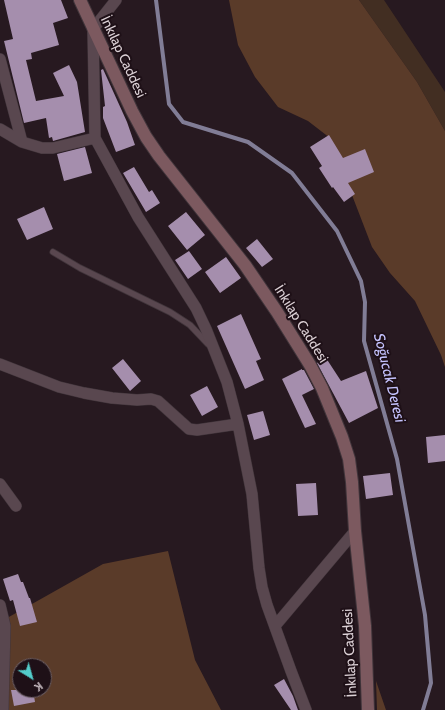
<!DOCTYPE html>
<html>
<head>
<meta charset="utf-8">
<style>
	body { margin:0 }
	#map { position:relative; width:445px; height:710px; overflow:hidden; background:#271920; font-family:Cabin,sans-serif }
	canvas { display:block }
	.north { position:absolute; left:12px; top:658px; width:40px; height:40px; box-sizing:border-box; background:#1e1017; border:1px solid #6a5d63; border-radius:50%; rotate:143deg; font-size:11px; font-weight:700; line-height:16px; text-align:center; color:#dcd1d6 }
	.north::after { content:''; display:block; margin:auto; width:14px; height:18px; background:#53cdcb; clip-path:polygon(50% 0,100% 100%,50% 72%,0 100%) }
</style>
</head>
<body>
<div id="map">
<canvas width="445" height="710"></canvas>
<div class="north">K</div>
</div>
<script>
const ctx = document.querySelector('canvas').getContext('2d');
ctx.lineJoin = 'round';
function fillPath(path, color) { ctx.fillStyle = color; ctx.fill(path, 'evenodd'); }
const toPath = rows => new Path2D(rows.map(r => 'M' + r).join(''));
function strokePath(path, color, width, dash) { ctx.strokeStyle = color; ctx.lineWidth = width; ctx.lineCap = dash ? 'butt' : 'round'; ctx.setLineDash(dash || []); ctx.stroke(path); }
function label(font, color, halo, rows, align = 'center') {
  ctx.font = font + ' Cabin,sans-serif'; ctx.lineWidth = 4; ctx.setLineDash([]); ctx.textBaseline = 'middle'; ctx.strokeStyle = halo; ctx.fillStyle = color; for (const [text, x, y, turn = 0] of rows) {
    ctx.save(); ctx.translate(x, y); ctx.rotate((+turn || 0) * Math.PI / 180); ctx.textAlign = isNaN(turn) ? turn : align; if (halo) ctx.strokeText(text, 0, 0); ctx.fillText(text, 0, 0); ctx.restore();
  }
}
const green = toPath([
	[359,0,384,0,445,92,445,131,417,82]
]);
const forest = toPath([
	[229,0,359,0,417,82,445,131,445,367,441,355,415,301,390,273,372,247,330,138,308,121,278,107,255,77,238,45],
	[168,551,195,660,221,710,0,710,0,622,103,564],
	[20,666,44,666,44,690,20,690],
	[376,681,386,710,377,710]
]);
const stream = toPath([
	[156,0,169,104,183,122,248,142,292,173,337,231,361,281,365,302,364,341,397,459,425,615,431,683,423,710]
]);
const building = toPath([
	[4,0,61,0,68,18,53,23,59,45,31,53,32,59,26,60,36,101,64,96,53,73,69,65,77,82,85,132,53,141,52,137,49,138,46,118,24,123,4,41,13,39],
	[103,69,127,122,135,145,116,152,103,118,103,107,105,106,101,70],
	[329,135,343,158,365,149,374,172,348,183,355,194,344,202,333,187,332,188,319,168,322,166,310,147],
	[85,147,92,173,64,181,57,154],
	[134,167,149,192,152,190,160,203,146,212,123,173],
	[44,207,53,229,27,240,17,219],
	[186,212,205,235,187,250,168,226],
	[257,239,273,259,262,267,246,248],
	[189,251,202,269,188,279,175,260],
	[226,257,241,278,220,293,205,272],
	[241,314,261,359,256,361,264,380,245,389,217,326],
	[326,358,341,381,366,371,378,408,349,423,317,363],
	[123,359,141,381,130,391,112,368],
	[302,369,302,370,304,370,314,389,302,395,316,424,305,428,282,379],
	[207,386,218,407,202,416,190,395],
	[263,411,270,435,254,440,247,415],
	[445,435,445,461,428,463,426,437],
	[390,473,393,495,366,499,363,476],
	[316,483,318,515,298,516,296,484],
	[18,574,21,582,23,582,29,598,30,598,37,622,20,626,13,600,10,601,3,579],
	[284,679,293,696,298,710,291,710,274,685],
	[11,690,33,690,35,702,14,706]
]);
const lane = toPath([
	[53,252,80,268,170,312,190,325,208,344]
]);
const street = toPath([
	[116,0,93,29,95,138,138,217,196,308,206,329,227,382,238,424,252,494,259,568,262,587,267,605,291,671,306,710],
	[0,59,22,142],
	[0,129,22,142,42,148,53,148,95,138],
	[0,364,59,387,84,393,112,398,137,400,151,399,158,401,189,429,197,430,238,424],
	[0,484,16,506],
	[0,605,5,626,3,710],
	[275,626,355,531]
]);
const secondary = toPath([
	[80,0,132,111,146,137,159,156,245,265,277,312,310,365,322,388,342,437,349,459,352,482,355,531,365,626,368,710]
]);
const streetNames = [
	["İnkılap Caddesi",123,57,65],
	["İnkılap Caddesi",301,324,58],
	["İnkılap Caddesi",350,653,-93]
];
const waterNames = [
	["Soğucak Deresi",389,378,76]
];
fillPath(green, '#422e22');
fillPath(forest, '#5a3b29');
strokePath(stream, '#817d96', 4);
fillPath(building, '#a58ead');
strokePath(lane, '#41353b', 7);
strokePath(street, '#41353b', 12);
strokePath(secondary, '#41353b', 14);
strokePath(lane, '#59474f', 5.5);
strokePath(street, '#59474f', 11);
strokePath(secondary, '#7c595f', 12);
label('14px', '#dcd1d6', '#1e1017', streetNames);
label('italic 15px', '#c5c3fe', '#1e1017', waterNames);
</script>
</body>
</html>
